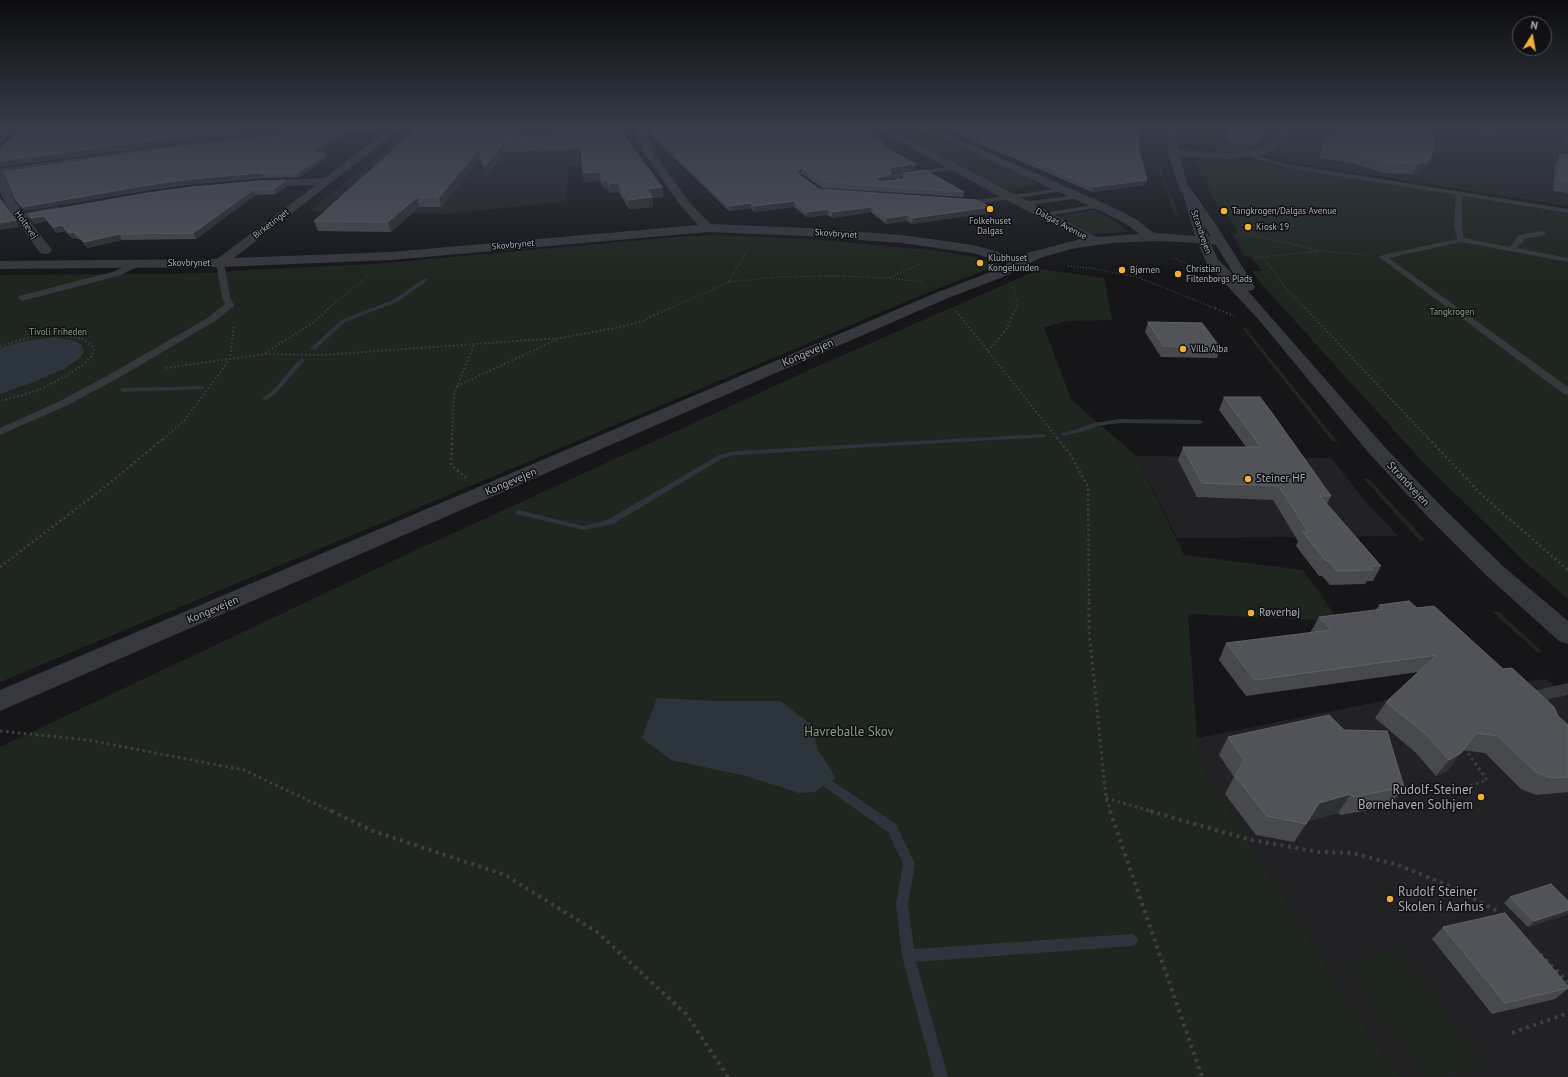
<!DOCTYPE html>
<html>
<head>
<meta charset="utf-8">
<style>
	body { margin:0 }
	#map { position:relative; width:1568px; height:1077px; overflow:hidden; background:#161618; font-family:"PT Sans",sans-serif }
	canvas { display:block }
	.north { position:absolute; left:1512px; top:16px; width:40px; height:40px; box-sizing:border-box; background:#111113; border:1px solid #4d4f55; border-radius:50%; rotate:11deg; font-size:11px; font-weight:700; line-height:16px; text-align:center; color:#a8adb8 }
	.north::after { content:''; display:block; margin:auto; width:14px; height:18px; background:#f2b134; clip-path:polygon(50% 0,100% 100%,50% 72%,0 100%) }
</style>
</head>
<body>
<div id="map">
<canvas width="1568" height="1077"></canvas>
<div class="north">N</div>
</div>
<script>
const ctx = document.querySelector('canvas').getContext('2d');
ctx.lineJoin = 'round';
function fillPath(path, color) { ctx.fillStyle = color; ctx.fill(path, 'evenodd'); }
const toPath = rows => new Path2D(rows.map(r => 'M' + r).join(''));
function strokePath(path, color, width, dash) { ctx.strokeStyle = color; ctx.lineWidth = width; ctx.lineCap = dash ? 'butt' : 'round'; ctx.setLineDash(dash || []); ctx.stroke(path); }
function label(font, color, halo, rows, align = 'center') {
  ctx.font = font + ' "PT Sans",sans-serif'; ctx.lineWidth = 3; ctx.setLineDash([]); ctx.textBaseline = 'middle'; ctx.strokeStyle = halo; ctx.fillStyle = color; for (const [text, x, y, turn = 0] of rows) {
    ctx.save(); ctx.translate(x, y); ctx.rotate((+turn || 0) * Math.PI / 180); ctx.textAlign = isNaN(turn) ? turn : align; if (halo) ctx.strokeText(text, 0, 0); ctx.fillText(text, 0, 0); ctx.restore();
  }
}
const built = toPath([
	[461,127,582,127,579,166,568,167,567,201,447,214,309,211,410,131,419,129],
	[1224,127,1568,127,1568,202,1288,159,1217,151],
	[1136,456,1331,458,1364,500,1398,536,1177,538],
	[1546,679,1568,697,1568,1077,1399,1077,1382,1053,1205,772,1197,738,1417,694]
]);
const green = toPath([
	[1196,127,1222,127,1217,151,1202,146,1198,137],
	[935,136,1036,182,1038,185,1003,190,908,139],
	[1195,158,1242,160,1568,213,1568,599,1525,562,1421,460,1263,286,1252,271,1261,271,1251,257,1244,256,1232,233,1238,233,1224,208,1218,207,1203,177,1208,177,1201,175],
	[1288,159,1568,202,1568,206,1276,160],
	[1157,166,1160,166,1179,216,1175,215],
	[1093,210,1114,220,1129,232,1092,234,1057,216],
	[716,235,808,239,931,250,974,257,1001,264,917,297,487,479,0,682,0,275,209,273,244,270,375,264,676,237],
	[1040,269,1104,278,1112,320,1068,321,1044,327,1071,399,1136,456,1184,555,1303,570,1339,621,1188,614,1197,738,1205,772,1382,1053,1399,1077,0,1077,0,747,412,552,816,367],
	[1242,328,1246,328,1250,333,1338,442,1333,442],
	[1364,479,1369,479,1426,541,1420,541],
	[1493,612,1499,612,1543,652,1537,652],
	[1397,950,1486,1065,1445,1077,1424,1077,1343,964]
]);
const water = toPath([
	[55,337,75,341,82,345,84,351,80,358,64,369,31,383,0,394,0,348,24,341],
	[657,698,717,701,780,701,813,726,817,748,836,778,814,792,799,793,746,776,671,760,642,738]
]);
const stream = toPath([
	[425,278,428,280,427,281,397,302,345,322,315,350,310,349,341,320,393,300,425,278],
	[302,358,305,360,304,361,278,391,267,400,263,400,263,398,274,389,300,359,302,358],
	[202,386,205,388,204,389,123,392,120,390,123,388,202,386],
	[1120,419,1200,420,1203,422,1200,424,1120,423,1097,426,1088,430,1064,436,1061,434,1062,433,1084,427,1093,423,1120,419],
	[1043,434,1045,435,1046,436,1045,437,736,455,723,458,613,524,584,530,516,514,515,512,519,510,584,526,607,520,719,455,736,451,1043,434],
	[827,778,831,780,896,824,915,864,908,904,914,949,1132,934,1136,936,1138,940,1136,944,1132,946,916,962,948,1077,934,1077,902,956,896,904,903,864,888,832,823,786,822,783,823,780,827,778]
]);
const pathFar5 = toPath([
	[702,192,712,191]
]);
const pathFar4 = toPath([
	[1238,232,1323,251,1367,255],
	[1173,258,1192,266],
	[1254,258,1321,251],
	[1264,258,1285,287,1306,309],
	[1068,266,1091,268,1140,278,1217,309],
	[889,278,923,263],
	[729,281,745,254,750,249],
	[1013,287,1018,303,1015,309],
	[328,309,368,276],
	[668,309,729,282,778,277,836,276,888,278,923,282]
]);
const pathFar3 = toPath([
	[1215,308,1234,316],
	[1305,308,1429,439],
	[956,311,1058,439],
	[0,346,39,335,53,334,83,339,94,348,92,356,83,365,66,376,39,390,0,401],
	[988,351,1006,330,1016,308],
	[265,353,314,322,329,308],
	[166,368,265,354,321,355,560,338,621,327,642,321,670,308],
	[457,386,558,339],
	[163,439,185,420,230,359,234,326],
	[452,439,454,394,474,345]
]);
const pathFar2 = toPath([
	[452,438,451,465,466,478],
	[1057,438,1070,454,1088,487,1089,603],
	[1428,438,1483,496,1568,570],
	[0,567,110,483,164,438]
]);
const pathFar1 = toPath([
	[1089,602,1089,630,1106,798,1111,812],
	[0,731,88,740,244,770,333,812],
	[1459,790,1487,780,1465,749],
	[1106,798,1154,812]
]);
const path = toPath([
	[331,811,373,831,505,875,597,932,686,1014,728,1077],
	[1110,811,1202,1077],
	[1150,811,1247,839,1318,852,1353,853,1398,865,1452,887,1497,911,1503,917],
	[1540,954,1568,982],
	[1512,1033,1568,1013]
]);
const service = toPath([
	[518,127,524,127,520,136,554,134,555,127,561,127,558,137,517,140,514,138,518,127],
	[1246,153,1293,165,1568,209,1568,213,1462,196,1462,225,1464,238,1510,247,1519,235,1542,231,1546,233,1545,235,1525,239,1517,248,1568,258,1568,262,1461,242,1389,258,1568,387,1568,395,1564,394,1379,257,1383,255,1457,239,1454,225,1456,195,1293,169,1244,156,1243,155,1246,153],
	[954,166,957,168,956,169,899,177,904,181,901,183,886,185,883,183,895,180,890,176,893,174,954,166],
	[1061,188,1064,190,1063,191,977,204,962,203,959,201,962,199,977,200,1061,188],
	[1077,195,1080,197,1079,198,1023,206,1020,204,1023,202,1077,195],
	[1098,204,1101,206,1100,207,1043,217,1039,215,1043,213,1098,204],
	[139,261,142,261,146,263,118,276,22,301,18,298,19,296,112,272,139,261],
	[217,261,220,261,224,263,230,297,234,305,233,307,215,321,122,376,68,405,0,435,0,428,60,401,114,372,209,317,225,304,222,297,216,263,217,261],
	[1568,683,1568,695,1549,699,1547,703,1552,711,1550,715,1544,717,1538,715,1531,703,1537,690,1568,683]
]);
const minor = toPath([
	[302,127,380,127,375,130,313,130,290,137,173,151,4,175,16,203,24,213,57,207,61,208,63,211,61,214,57,215,28,219,52,250,50,253,45,254,40,253,6,205,0,192,0,169,173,145,289,131,302,127],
	[392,127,403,127,234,258,391,252,698,225,682,207,645,155,638,139,635,127,645,127,655,155,690,203,711,224,806,228,902,235,973,245,1027,260,1029,263,1027,266,1022,267,972,253,902,243,806,236,708,232,391,260,220,267,0,269,0,261,217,259,316,185,255,186,251,185,250,183,251,181,325,178,392,127]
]);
const tertiary = toPath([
	[873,127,885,127,1097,237,1139,234,1129,226,1111,216,917,127,930,127,1119,210,1137,220,1151,231,1157,233,1195,236,1184,197,1178,185,1168,153,1166,127,1176,127,1178,150,1228,153,1253,151,1265,147,1285,127,1295,127,1271,151,1258,156,1228,159,1179,156,1188,185,1217,226,1255,287,1253,290,1248,291,1382,444,1440,505,1504,567,1568,621,1568,644,1559,641,1488,577,1426,515,1368,452,1259,320,1207,264,1198,243,1158,241,1111,243,1071,249,1040,258,1003,277,948,298,0,711,0,690,938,292,993,271,1030,252,1081,239,1004,199,873,127],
	[1203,223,1205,226,1211,237,1208,236,1203,223],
	[1211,244,1216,245,1236,278,1218,259,1211,244],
	[1402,127,1445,127,1487,130,1534,127,1532,129,1520,133,1487,136,1407,130,1402,127]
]);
const wall = toPath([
	[419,127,518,127,515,137,556,136,558,127,662,187,663,197,652,198,653,207,629,209,619,192,610,193,608,189,605,189,600,181,584,182,581,149,505,152,486,177,481,158,441,207,419,207,391,232,318,231,314,221],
	[646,127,858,127,884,142,884,146,915,170,892,173,892,179,883,181,902,179,903,178,903,173,964,192,963,197,822,188,802,174,800,175,819,189,990,207,989,213,912,224,907,221,886,224,871,212,832,218,828,215,807,217,794,207,754,212,751,208,729,211,649,133],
	[941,127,1138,127,1139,145,1138,149,1145,185,1092,192],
	[1231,127,1272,127,1253,146,1227,142],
	[347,128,348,132,317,153,326,153,327,157,300,177,263,178,194,184,150,190,25,211,17,202,15,198],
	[1568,136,1568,143,1565,141],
	[1322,148,1432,155,1427,165,1421,173,1413,174,1384,173,1353,163,1319,158],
	[1560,154,1568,155,1568,193,1553,191,1555,165],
	[287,186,276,194,255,195,196,239,122,240,87,248,81,240,76,238,73,239,65,231,57,233,47,221,34,224,28,214],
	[1148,322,1220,347,1217,358,1161,357,1145,332],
	[1224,397,1331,496,1327,504,1381,566,1373,581,1367,581,1365,584,1330,585,1322,576,1319,576,1296,546,1298,541,1273,500,1197,497,1178,460,1183,447,1246,447,1219,410],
	[1379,605,1417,608,1503,669,1568,725,1568,792,1536,795,1521,789,1485,753,1463,750,1448,770,1436,776,1416,753,1375,718,1386,702,1418,672,1246,696,1219,660,1226,643,1310,633,1319,617,1376,610],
	[1228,737,1404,787,1390,806,1341,815,1338,813,1308,821,1294,842,1256,835,1225,794,1234,777,1219,755],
	[1510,897,1568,901,1568,914,1528,927,1504,903],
	[1443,927,1568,986,1568,989,1555,999,1492,1014,1432,939]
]);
const shadedWall = toPath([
	[9,127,18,127,0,143,0,135],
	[264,127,297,127,289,130,173,144,0,167,0,161,171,138],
	[514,127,518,127,514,140,512,132],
	[521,127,554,127,553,133,522,134],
	[1270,127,1272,127,1253,146,1255,142],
	[347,128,348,132,311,157,310,153],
	[498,132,500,140,497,146,495,135],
	[884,142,884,147,878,143],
	[503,143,505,152,486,177,484,167],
	[479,149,481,158,441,207,439,197],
	[326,153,327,157,300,177,298,173],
	[1432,155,1427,165,1421,173,1413,174,1417,164],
	[916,164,915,170,892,173,890,174,892,174,892,179,876,183,876,178,889,171,893,167],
	[802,168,802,174,797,176,797,170],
	[599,172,600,181,584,182,583,173],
	[261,173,263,178,194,184,150,190,25,211,22,207,148,185,192,179],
	[604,180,607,180,608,189,605,189],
	[1147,180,1145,185,1092,192,1093,187],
	[285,181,287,186,276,194,274,189],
	[618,183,619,192,610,193,609,184],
	[662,187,663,197,652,198,653,207,629,209,628,200,647,189],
	[253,190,255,195,196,239,193,233],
	[417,197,419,207,391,232,388,222],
	[794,201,794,207,754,212,754,206],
	[751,203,751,208,729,211,729,206],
	[871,207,871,212,832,218,832,212],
	[990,207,989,213,912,224,913,218],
	[828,209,828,215,807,217,807,212],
	[908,215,907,221,886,224,887,218],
	[44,216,47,221,34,224,31,218],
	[16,220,19,227,0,230,0,223],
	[62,225,65,231,57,233,54,227],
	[73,232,76,238,73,239,70,233],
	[119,234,122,240,87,248,84,242],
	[1461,753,1448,770,1436,776,1449,760],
	[1351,794,1338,813,1307,821,1319,803],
	[1568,910,1568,914,1528,927,1534,921]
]);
const building = toPath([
	[0,127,9,127,0,135,0,127],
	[24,127,264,127,171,138,0,161,0,150,1,150,7,142,24,127],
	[419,127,514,127,512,132,498,132,495,135,495,138,556,136,558,127,617,127,662,187,647,189,652,197,628,200,618,183,609,184,607,180,604,180,599,172,583,173,580,140,503,143,484,167,479,149,439,197,417,197,388,222,314,221,419,127],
	[648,127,858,127,884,142,878,143,916,164,893,167,889,171,892,174,876,178,880,182,902,179,906,176,903,173,925,170,964,192,823,182,802,168,797,170,798,174,819,189,977,200,990,207,913,218,908,215,887,218,871,207,832,212,828,209,807,212,794,201,754,206,751,203,729,206,648,129,648,127],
	[953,127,1138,127,1139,145,1137,144,1147,180,1093,187,953,127],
	[1231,127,1270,127,1255,142,1228,138,1231,127],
	[312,128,347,128,310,153,326,153,298,173,261,173,192,179,148,185,22,207,15,198,4,172,171,148,289,135,312,128],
	[1384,128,1411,130,1435,137,1432,155,1426,162,1417,164,1388,162,1357,153,1322,148,1337,130,1368,134,1375,129,1384,128],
	[1560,154,1568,155,1568,181,1559,180,1560,154],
	[261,181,285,181,274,189,253,190,193,233,119,234,84,242,78,234,73,232,70,233,62,225,54,227,44,216,31,218,28,214,148,193,192,187,261,181],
	[0,199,16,220,0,223,0,199],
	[1148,322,1202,323,1220,347,1164,346,1148,322],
	[1224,397,1260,397,1272,413,1331,496,1320,496,1381,566,1370,566,1373,570,1337,571,1329,561,1326,561,1303,532,1308,532,1279,486,1202,483,1183,447,1261,447,1224,397],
	[1409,601,1417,608,1434,606,1503,669,1512,668,1554,707,1558,716,1568,725,1568,777,1551,778,1536,772,1498,736,1476,733,1461,753,1449,760,1428,736,1386,702,1437,655,1255,680,1226,643,1331,630,1319,617,1383,609,1379,605,1409,601],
	[1329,715,1344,730,1387,731,1404,787,1353,797,1351,794,1319,803,1306,824,1267,816,1235,776,1244,760,1228,737,1329,715],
	[1551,884,1568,901,1568,910,1534,921,1510,897,1551,884],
	[1505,913,1568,986,1568,988,1505,1003,1443,927,1505,913]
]);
const markers = [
	[990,209,4,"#f2b134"],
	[1224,211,4,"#f2b134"],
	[1248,227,4,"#f2b134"],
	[980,263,4,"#f2b134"],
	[1122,270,4,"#f2b134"],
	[1178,274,4,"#f2b134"],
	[1183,349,4,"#f2b134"],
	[1248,479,4,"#f2b134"],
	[1251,613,4,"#f2b134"],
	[1481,797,4,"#f2b134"],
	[1390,899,4,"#f2b134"]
];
const farPoinames = [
	["Tangkrogen/Dalgas Avenue",1232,211],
	["Folkehuset",990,221,"center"],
	["Dalgas",990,231,"center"],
	["Kiosk 19",1256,227],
	["Klubhuset",988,258],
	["Kongelunden",988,268],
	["Christian",1186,269],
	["Filtenborgs Plads",1186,279],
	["Bjørnen",1130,270],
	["Villa Alba",1191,349]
];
const farStreetnames = [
	["Birketinget",271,224,-37],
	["Dalgas Avenue",1061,224,28],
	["Holtevej",26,225,54],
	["Strandvejen",1201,232,71],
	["Skovbrynet",836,234,4],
	["Skovbrynet",513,245,-5],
	["Skovbrynet",189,263]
];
const farParknames = [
	["Tangkrogen",1452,312],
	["Tivoli Friheden",58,332]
];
const streetNames = [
	["Kongevejen",808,353,-23],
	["Kongevejen",511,482,-23],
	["Strandvejen",1408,484,47],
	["Kongevejen",213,610,-23]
];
const poiNames = [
	["Steiner HF",1256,479],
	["Røverhøj",1259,613]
];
const nearParknames = [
	["Havreballe Skov",849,732]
];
const nearPoinames = [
	["Rudolf-Steiner",1473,790],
	["Børnehaven Solhjem",1473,805],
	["Rudolf Steiner",1398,892,"left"],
	["Skolen i Aarhus",1398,907,"left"]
];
fillPath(built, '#222225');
fillPath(green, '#1e261f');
fillPath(water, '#2c353c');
fillPath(stream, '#2c353c');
strokePath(pathFar5, '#3d3f44', 1, [1, 1.5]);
strokePath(pathFar4, '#3d3f44', 1.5, [1, 2]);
strokePath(pathFar3, '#3d3f44', 2, [1.5, 2.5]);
strokePath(pathFar2, '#3d3f44', 2.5, [2, 3]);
strokePath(pathFar1, '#3d3f44', 3, [2.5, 3.5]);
strokePath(path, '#3d3f44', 4, [3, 4.5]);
fillPath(service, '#37383d');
fillPath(minor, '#37383d');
fillPath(tertiary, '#37383d');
fillPath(wall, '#47494d');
fillPath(shadedWall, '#2f3033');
fillPath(building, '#525359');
strokePath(building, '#5f6168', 1);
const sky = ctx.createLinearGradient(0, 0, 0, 278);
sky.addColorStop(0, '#0c0c0d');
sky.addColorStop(0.46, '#363c48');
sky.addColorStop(1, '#363c4800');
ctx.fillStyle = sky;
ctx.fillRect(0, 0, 1568, 278);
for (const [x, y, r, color] of markers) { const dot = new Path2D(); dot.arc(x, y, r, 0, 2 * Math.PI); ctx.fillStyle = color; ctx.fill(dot); strokePath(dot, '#111113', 1.5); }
label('9px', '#a8adb8', '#111113', farPoinames, 'left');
label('9px', '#a8adb8', '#111113', farStreetnames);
label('9px', '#7fa381', '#111113', farParknames);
label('11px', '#a8adb8', '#111113', streetNames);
label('11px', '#a8adb8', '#111113', poiNames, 'left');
label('13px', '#7fa381', '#111113', nearParknames);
label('13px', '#a8adb8', '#111113', nearPoinames, 'right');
</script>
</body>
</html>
